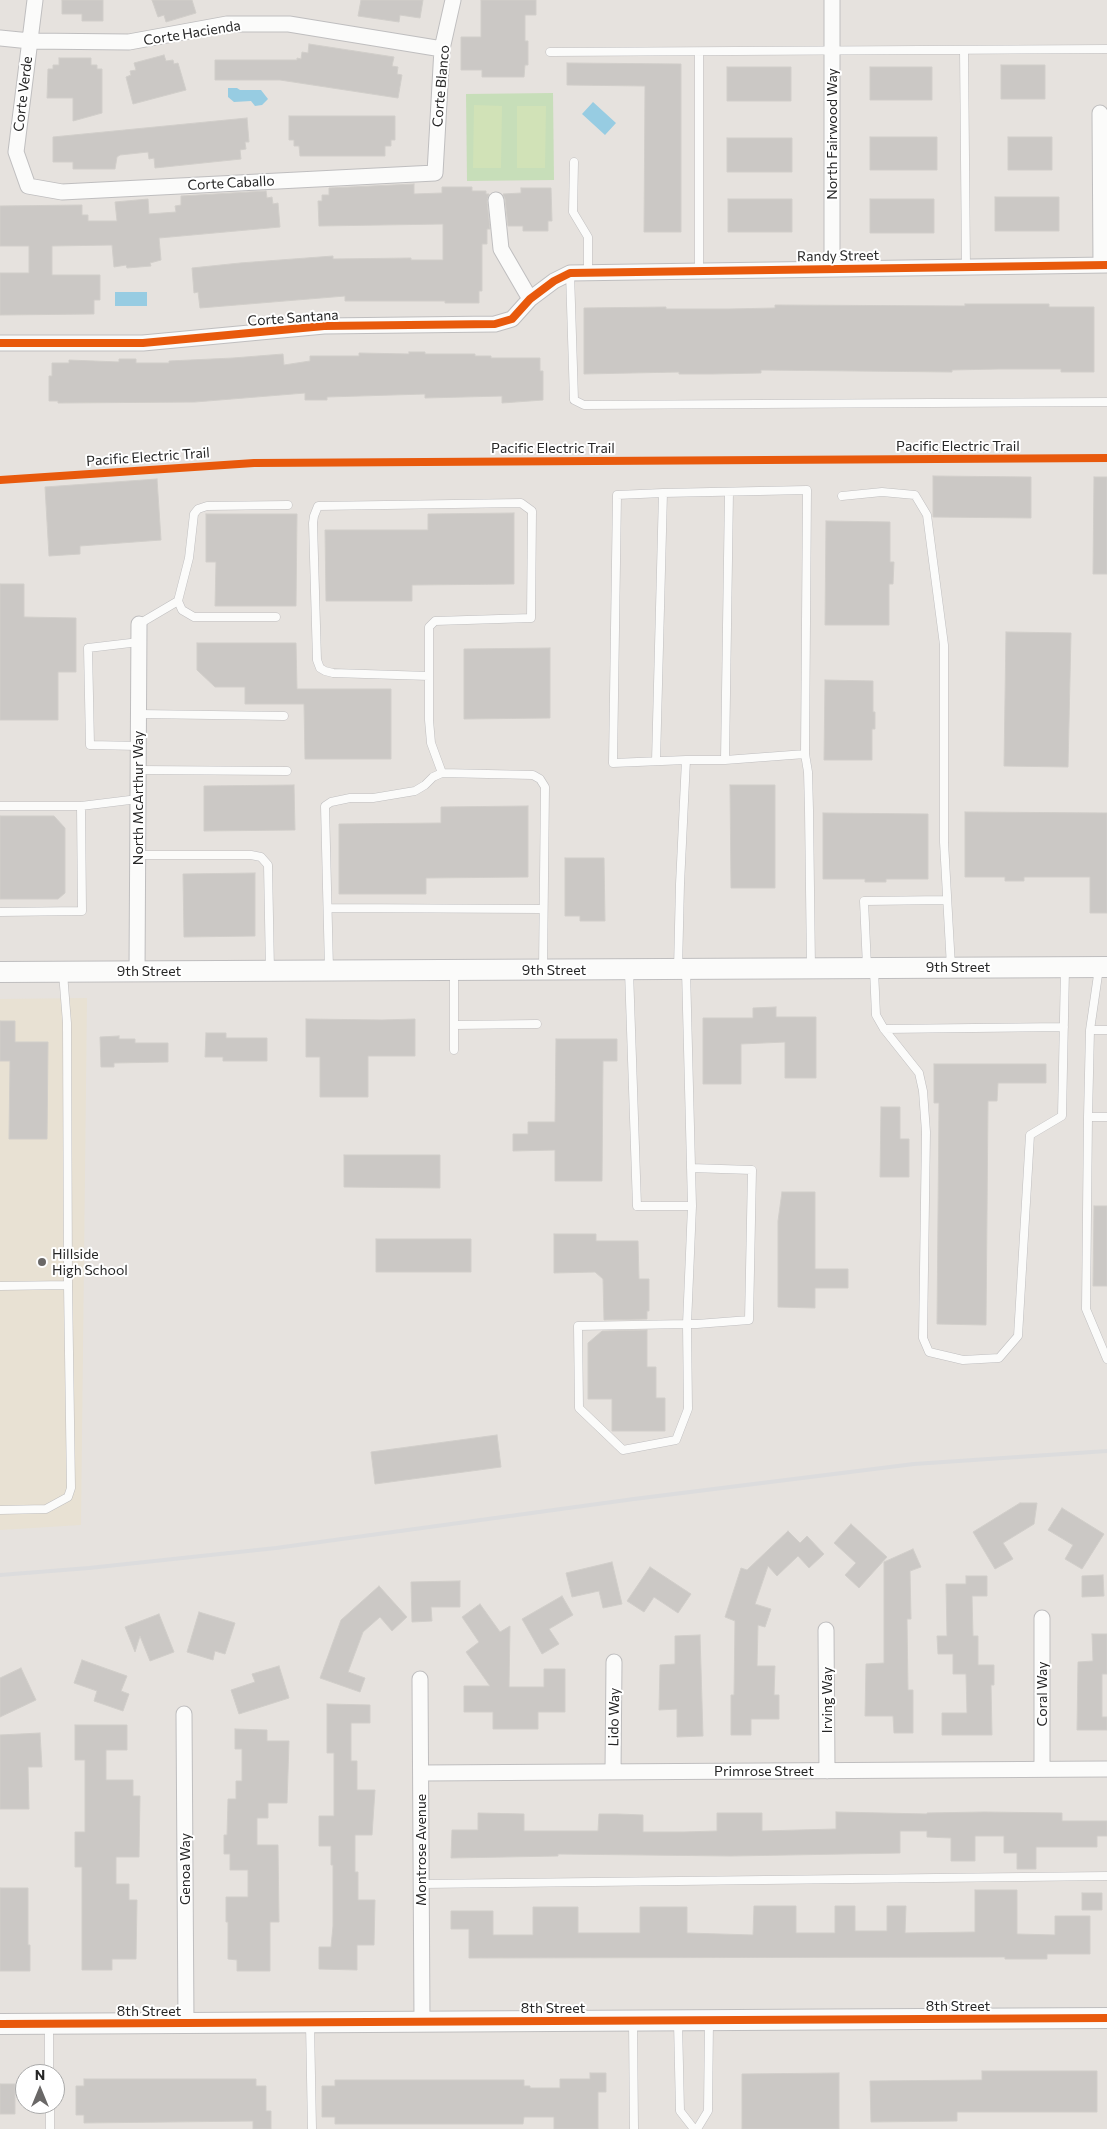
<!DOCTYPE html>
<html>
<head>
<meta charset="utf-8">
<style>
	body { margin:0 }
	#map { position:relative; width:1107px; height:2129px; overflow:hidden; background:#e6e2de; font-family:Commissioner,sans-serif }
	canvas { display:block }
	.north { position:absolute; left:15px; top:2064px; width:50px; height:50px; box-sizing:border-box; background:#fff; border:1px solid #a9a9a9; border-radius:50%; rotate:0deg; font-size:14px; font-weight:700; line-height:20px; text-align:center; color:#272727 }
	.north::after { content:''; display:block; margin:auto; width:18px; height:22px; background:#6a6867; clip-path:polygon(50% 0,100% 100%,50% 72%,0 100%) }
</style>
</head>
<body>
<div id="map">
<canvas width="1107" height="2129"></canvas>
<div class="north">N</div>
</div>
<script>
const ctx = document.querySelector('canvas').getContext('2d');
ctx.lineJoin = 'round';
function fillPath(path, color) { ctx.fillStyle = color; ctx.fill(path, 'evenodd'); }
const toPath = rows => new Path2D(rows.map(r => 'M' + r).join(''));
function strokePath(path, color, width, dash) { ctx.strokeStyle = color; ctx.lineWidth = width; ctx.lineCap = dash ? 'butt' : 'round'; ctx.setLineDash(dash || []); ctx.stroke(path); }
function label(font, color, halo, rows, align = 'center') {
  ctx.font = font + ' Commissioner,sans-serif'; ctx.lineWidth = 4; ctx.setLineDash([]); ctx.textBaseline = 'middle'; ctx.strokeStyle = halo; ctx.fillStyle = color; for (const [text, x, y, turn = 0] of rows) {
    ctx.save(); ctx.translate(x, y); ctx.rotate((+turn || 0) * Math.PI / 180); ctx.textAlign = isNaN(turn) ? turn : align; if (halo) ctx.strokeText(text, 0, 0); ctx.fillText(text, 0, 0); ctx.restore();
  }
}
const education = toPath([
	[87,998,81,1525,0,1530,0,999]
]);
const green = toPath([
	[553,93,554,180,467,181,466,94]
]);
const pitch = toPath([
	[474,105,502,106,501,168,473,168],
	[517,106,546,106,545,168,517,168]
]);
const water = toPath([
	[228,88,237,88,240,90,261,90,268,99,262,105,255,106,251,101,234,102,228,97],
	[593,102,616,123,605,135,582,114],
	[115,292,147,292,147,306,115,306]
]);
const building = toPath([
	[62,0,103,0,103,21,82,21,82,14,62,14,62,0],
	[152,0,192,0,196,13,166,22,164,15,158,17,152,0],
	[361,0,423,0,420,18,400,15,399,22,358,16,361,0],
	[481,0,536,0,536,15,525,15,525,41,528,41,528,65,525,65,524,77,482,77,482,70,461,70,461,37,481,37,481,0],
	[309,44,394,57,392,66,398,67,397,74,402,75,398,98,280,80,215,80,215,60,297,60,297,58,301,59,302,52,308,53,309,44],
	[164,55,166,61,173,60,174,64,178,63,186,90,133,104,126,77,131,75,130,71,136,70,134,63,164,55],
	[59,58,91,58,91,65,97,65,97,69,102,69,102,113,73,121,73,98,47,98,48,69,53,69,53,65,59,65,59,58],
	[567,63,681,64,681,232,644,232,645,86,567,85,567,63],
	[1001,65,1045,65,1045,99,1001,99,1001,65],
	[727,67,791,67,791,101,727,101,727,67],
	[870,67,932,67,932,100,870,100,870,67],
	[289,116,395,116,395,140,391,140,391,146,385,146,385,156,300,156,299,146,294,146,294,140,289,140,289,116],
	[247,118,249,142,245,142,246,149,240,150,241,159,155,168,154,158,149,159,148,152,120,155,117,157,115,169,73,169,73,162,53,162,53,137,247,118],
	[870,137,937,137,937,170,870,170,870,137],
	[1008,137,1052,137,1052,170,1008,170,1008,137],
	[727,138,792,138,792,172,727,172,727,138],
	[414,184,414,194,442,193,442,187,472,187,472,191,486,191,486,194,489,194,487,201,490,229,487,229,487,244,482,244,482,291,479,291,479,303,445,303,445,301,345,301,345,296,200,308,198,292,194,293,192,268,240,263,333,256,333,259,411,258,411,260,443,260,443,224,319,226,318,201,322,201,322,195,329,195,329,188,414,184],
	[521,188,551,188,552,221,548,221,548,231,523,231,523,226,508,226,505,199,503,194,521,193,521,188],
	[266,191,267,198,272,197,273,204,278,203,280,227,159,238,161,260,150,263,151,266,127,268,126,265,114,267,112,245,52,246,52,275,100,275,100,300,94,300,94,314,0,315,0,273,29,273,29,246,0,246,0,206,82,205,82,215,88,215,88,221,117,221,115,202,148,199,149,214,176,212,175,206,181,205,181,196,266,191],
	[995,197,1059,197,1059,231,995,231,995,197],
	[728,199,792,199,792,232,728,232,728,199],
	[870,199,934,199,934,233,870,233,870,199],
	[965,304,1049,304,1049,307,1094,307,1094,372,1061,372,1061,369,998,369,952,370,952,372,761,370,761,373,712,374,679,374,679,372,584,374,584,308,666,307,666,309,729,309,775,308,775,305,965,306,965,304],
	[409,352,425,352,425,354,475,354,475,356,491,356,491,358,540,358,540,371,543,371,543,400,502,403,502,396,425,398,425,394,327,397,327,400,305,400,305,393,195,402,58,403,58,401,49,401,49,376,52,376,52,363,69,363,69,360,119,362,119,359,136,359,136,363,169,363,169,361,233,358,283,354,284,365,310,361,310,356,359,356,359,353,409,354,409,352],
	[933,476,1031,477,1031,518,933,517,933,476],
	[1094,477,1107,477,1107,574,1093,574,1094,477],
	[157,479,161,540,80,546,80,554,49,556,45,487,157,479],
	[514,513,514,584,412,585,412,601,326,601,325,530,428,530,428,514,514,513],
	[206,514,297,514,296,606,215,606,216,562,206,562,206,514],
	[826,521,890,522,890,562,894,562,893,584,889,584,889,625,825,625,826,521],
	[0,584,24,584,24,617,76,618,76,672,58,672,58,720,0,720,0,584],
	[1006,632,1071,633,1068,767,1004,766,1006,632],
	[197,643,296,643,297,689,391,689,391,759,305,759,304,704,245,704,245,687,215,687,197,670,197,643],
	[550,648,550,718,464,719,464,649,550,648],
	[825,680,873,681,873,712,875,712,875,729,872,729,872,760,824,760,825,680],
	[294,785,295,830,204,831,204,786,294,785],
	[730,785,775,785,775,888,731,888,730,785],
	[528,806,528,877,426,878,426,894,339,894,339,824,441,823,441,807,528,806],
	[965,812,1107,813,1107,913,1090,913,1090,877,1024,877,1024,881,1005,881,1005,877,965,877,965,812],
	[823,813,928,814,928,879,886,879,886,882,865,882,865,879,823,879,823,813],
	[0,816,54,816,65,828,65,893,58,899,0,899,0,816],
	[565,858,604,858,605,921,580,921,580,916,565,916,565,858],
	[255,873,255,936,184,937,183,874,255,873],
	[776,1007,776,1017,816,1017,816,1078,785,1078,785,1042,741,1044,741,1084,703,1084,703,1018,753,1018,753,1008,776,1007],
	[306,1019,382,1020,415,1019,415,1056,368,1056,368,1097,320,1097,320,1057,306,1057,306,1019],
	[0,1021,15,1021,15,1042,48,1042,47,1139,9,1139,10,1061,0,1061,0,1021],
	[206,1033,226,1033,226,1038,267,1038,267,1061,223,1061,223,1057,205,1057,206,1033],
	[119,1036,119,1039,135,1039,135,1043,168,1043,168,1062,114,1063,114,1067,101,1067,100,1037,119,1036],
	[556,1039,617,1039,617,1061,603,1061,602,1181,555,1181,555,1150,513,1151,513,1134,528,1134,528,1122,555,1122,556,1039],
	[934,1064,1046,1064,1046,1083,998,1083,997,1101,988,1101,986,1325,937,1324,939,1103,934,1103,934,1064],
	[881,1107,900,1107,900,1139,909,1139,909,1177,880,1177,881,1107],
	[344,1155,440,1155,440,1188,344,1187,344,1155],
	[782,1192,815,1192,815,1269,848,1269,848,1288,815,1288,815,1308,778,1307,778,1221,782,1192],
	[1094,1206,1107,1206,1107,1286,1093,1286,1094,1206],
	[554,1234,596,1234,596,1241,638,1241,639,1279,649,1279,649,1311,647,1311,647,1319,604,1320,603,1279,595,1272,554,1273,554,1234],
	[376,1239,471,1239,471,1272,376,1272,376,1239],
	[647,1330,647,1367,656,1367,656,1398,665,1398,665,1431,612,1431,612,1399,588,1399,588,1343,602,1331,647,1330],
	[497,1435,501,1467,375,1484,371,1452,497,1435],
	[1020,1503,1037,1503,1034,1524,1003,1543,1013,1559,995,1569,973,1532,1020,1503],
	[1062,1508,1104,1534,1082,1569,1065,1559,1073,1545,1048,1530,1062,1508],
	[851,1524,887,1557,859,1588,845,1575,856,1563,834,1543,851,1524],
	[788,1531,800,1543,807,1536,824,1554,809,1568,798,1556,777,1576,768,1566,755,1604,771,1609,765,1627,758,1625,757,1666,775,1666,774,1695,779,1695,779,1719,751,1719,751,1735,731,1735,731,1695,734,1695,735,1621,725,1617,741,1568,747,1570,788,1531],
	[913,1549,921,1567,910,1571,911,1619,907,1619,908,1690,913,1690,913,1733,894,1733,893,1716,865,1716,866,1664,884,1663,884,1562,913,1549],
	[612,1562,622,1604,603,1608,599,1591,572,1597,566,1573,612,1562],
	[650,1567,691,1594,678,1613,654,1597,644,1612,627,1601,650,1567],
	[1103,1575,1104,1596,1082,1597,1082,1576,1103,1575],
	[966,1576,987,1576,987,1596,972,1596,973,1636,978,1636,978,1665,994,1665,994,1685,991,1685,992,1735,942,1735,942,1713,967,1713,966,1674,953,1674,953,1654,938,1654,937,1636,947,1636,946,1584,966,1584,966,1576],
	[460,1581,460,1607,431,1607,432,1621,412,1622,411,1582,460,1581],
	[379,1586,407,1617,392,1631,380,1617,363,1632,348,1672,365,1678,360,1692,320,1678,341,1620,379,1586],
	[562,1596,573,1615,549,1629,559,1644,542,1654,522,1619,562,1596],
	[480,1604,500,1632,510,1626,509,1687,544,1687,544,1669,565,1669,565,1712,538,1712,538,1729,493,1729,493,1712,464,1712,464,1686,490,1686,466,1652,479,1642,462,1617,480,1604],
	[199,1612,235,1623,225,1654,215,1651,213,1660,187,1652,199,1612],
	[159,1614,174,1652,150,1661,140,1636,135,1652,125,1627,159,1614],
	[1092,1634,1107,1634,1107,1674,1102,1674,1102,1717,1107,1717,1107,1730,1077,1730,1078,1662,1093,1661,1092,1634],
	[700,1635,703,1736,677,1737,677,1709,659,1710,660,1665,675,1664,675,1636,700,1635],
	[82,1660,127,1676,121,1691,129,1694,123,1711,94,1701,97,1691,74,1683,82,1660],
	[279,1666,289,1698,239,1714,231,1690,255,1682,252,1674,279,1666],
	[21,1668,36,1700,0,1717,0,1678,21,1668],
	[327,1704,370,1705,370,1723,351,1723,351,1761,357,1761,357,1790,375,1790,372,1835,355,1835,355,1872,358,1872,358,1900,375,1900,374,1945,357,1945,357,1970,319,1969,319,1947,331,1947,333,1926,333,1865,331,1865,331,1846,319,1846,319,1816,334,1816,334,1753,327,1753,327,1704],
	[75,1725,127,1725,127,1750,106,1750,106,1780,133,1780,133,1796,140,1796,139,1857,116,1857,116,1884,129,1884,129,1900,137,1900,136,1959,112,1959,112,1970,82,1970,82,1867,75,1867,75,1832,85,1832,85,1760,75,1760,75,1725],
	[235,1729,267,1730,267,1741,289,1741,287,1803,268,1803,268,1818,257,1818,257,1845,278,1845,279,1922,270,1922,270,1971,237,1971,237,1960,228,1959,228,1922,226,1922,226,1897,248,1897,248,1870,230,1870,230,1854,224,1854,224,1835,227,1835,228,1799,236,1799,236,1781,242,1781,242,1749,235,1749,235,1729],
	[40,1733,42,1767,28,1767,29,1809,0,1809,0,1735,40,1733],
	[836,1812,927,1814,927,1813,984,1812,1062,1813,1062,1821,1107,1821,1107,1836,1097,1836,1097,1847,1036,1847,1036,1869,1017,1869,1017,1853,1004,1853,1004,1836,975,1836,975,1861,951,1861,951,1838,927,1837,927,1831,900,1831,900,1853,731,1856,558,1854,558,1856,451,1858,452,1830,478,1830,478,1813,524,1814,524,1831,598,1831,599,1814,618,1814,643,1815,643,1832,684,1832,717,1831,717,1813,762,1813,762,1831,836,1829,836,1812],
	[0,1888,28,1888,28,1945,30,1945,30,1971,0,1971,0,1888],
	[975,1890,1017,1890,1017,1934,1055,1935,1055,1916,1090,1916,1090,1954,1047,1954,1047,1959,1005,1959,1005,1957,469,1958,469,1929,451,1929,451,1911,493,1911,493,1935,533,1935,533,1907,578,1907,578,1933,640,1933,640,1907,687,1907,687,1933,753,1935,754,1906,796,1906,796,1933,835,1933,835,1906,855,1906,855,1931,887,1931,887,1906,906,1906,905,1933,975,1932,975,1890],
	[1082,1893,1102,1893,1102,1910,1082,1910,1082,1893],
	[982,2071,1097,2071,1097,2112,957,2112,957,2121,871,2122,870,2081,982,2080,982,2071],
	[590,2073,606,2073,606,2092,598,2092,598,2129,554,2129,554,2117,524,2117,523,2124,335,2124,335,2117,322,2117,322,2086,335,2086,335,2080,524,2080,524,2086,530,2086,530,2088,560,2088,560,2079,590,2079,590,2073],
	[839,2073,839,2129,742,2129,742,2074,839,2073],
	[84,2079,256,2079,256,2086,266,2086,266,2111,271,2111,271,2129,253,2129,253,2121,84,2123,84,2115,76,2115,76,2086,84,2086,84,2079],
	[0,2084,15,2084,15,2114,0,2114,0,2084]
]);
const service = toPath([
	[964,50,966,268],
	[550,52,1107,49],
	[699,52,699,270],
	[574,162,573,212,588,237,588,272],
	[570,273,574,400,584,405,1107,402],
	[663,493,617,495,613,763,686,760],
	[842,496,882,492,915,495,927,515,944,645,944,842,951,967],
	[178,601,182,610,194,617,276,617],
	[139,624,178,601,189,558,194,514,198,509,207,506,288,505],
	[429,676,333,673,325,671,320,668,317,660,313,523,314,516,318,506,521,503,532,511,531,618,435,621,429,627,429,720,431,743,442,773],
	[139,714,284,716],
	[139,746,90,745,88,648,139,642],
	[725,760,729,492],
	[656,761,663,493,807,490,805,754,808,772,809,810,811,968],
	[138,770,287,771],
	[0,806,81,806,82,911,0,912],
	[81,806,138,799],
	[138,855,251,855,261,857,268,865,270,971],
	[328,908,543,909],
	[867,967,864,901,946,900],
	[1099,968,1090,1030,1088,1117,1107,1117],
	[329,969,325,806,331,802,350,798,373,798,415,791,425,785,433,777,442,773,533,775,540,779,545,787,543,969],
	[678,969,680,884,686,760,725,760,805,754],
	[874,970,876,1015,884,1029,919,1073,923,1091,926,1132,923,1338,929,1352,963,1360,999,1358,1018,1336,1030,1135,1062,1116,1065,969],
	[629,971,637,1206,692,1206,686,970],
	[454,972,454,1025,537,1024],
	[884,1029,1064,1027],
	[1090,1030,1107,1030],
	[454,1050,454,1025],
	[1088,1117,1086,1309,1107,1359],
	[691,1168,752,1170,749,1320,697,1324,687,1324,578,1326,579,1408,623,1450,676,1440,688,1409,687,1324,692,1206],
	[0,1286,68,1285,67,1023,63,973],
	[0,1510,46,1509,68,1497,71,1488,68,1285],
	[422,1884,1107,1876],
	[633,2021,634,2129],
	[678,2022,680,2111,694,2129],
	[310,2024,312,2129],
	[49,2026,49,2074],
	[50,2104,50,2129],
	[697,2129,708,2111,709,2022]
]);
const minor = toPath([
	[35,0,16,152,28,186,62,192,435,173,442,49,453,0],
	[0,38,30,41,129,42,227,24,289,24,442,49],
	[1100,113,1101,265],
	[496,200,501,249,530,299],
	[832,269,832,0],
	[0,343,143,343,324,326,495,324,512,319,530,299,554,281,570,273,1107,265],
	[137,971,139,624],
	[1042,1618,1042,1769],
	[826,1630,827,1771],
	[420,1679,422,2021],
	[184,1714,186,2024],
	[613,1772,614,1662],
	[421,1773,1107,1769]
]);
const tertiary = toPath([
	[0,972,1107,967],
	[0,2024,1107,2018]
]);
const rail = toPath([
	[0,1575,89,1568,276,1548,634,1499,914,1464,1107,1451]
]);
const cycleway = toPath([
	[0,343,143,343,324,326,495,324,512,319,530,299,554,281,570,273,1107,265],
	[0,480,254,463,1107,458],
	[0,2024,1107,2018]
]);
const markers = [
	[42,1262,5,"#6a6867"]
];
const streetNames = [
	["Corte Hacienda",192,33,-9],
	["Corte Blanco",441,86,-85],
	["Corte Verde",23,94,-83],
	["North Fairwood Way",832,134,-90],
	["Corte Caballo",231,183,-3],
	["Randy Street",838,256,-1],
	["Corte Santana",293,318,-4],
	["Pacific Electric Trail",958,446],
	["Pacific Electric Trail",553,448],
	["Pacific Electric Trail",148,457,-4],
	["North McArthur Way",138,798,-90],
	["9th Street",958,967],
	["9th Street",554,970],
	["9th Street",149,971],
	["Coral Way",1042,1694,-90],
	["Irving Way",827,1700,-90],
	["Lido Way",614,1717,-89],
	["Primrose Street",764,1771],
	["Montrose Avenue",421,1850,-90],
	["Genoa Way",185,1869,-90],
	["8th Street",958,2006],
	["8th Street",553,2008],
	["8th Street",149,2011]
];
const poiNames = [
	["Hillside",52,1254],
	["High School",52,1270]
];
fillPath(education, '#e8e1d3');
fillPath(green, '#c7deb9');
fillPath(pitch, '#d1e2b7');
fillPath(water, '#97cce2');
fillPath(building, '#cbc8c5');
strokePath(building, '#d1ceca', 1);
strokePath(service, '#bfbebf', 9);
strokePath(minor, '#bfbebf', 17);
strokePath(tertiary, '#bfbebf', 22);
strokePath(service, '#fbfbfa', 8);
strokePath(minor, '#fbfbfa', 15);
strokePath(tertiary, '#fbfbfa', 20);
strokePath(rail, '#dcdcdd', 4);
strokePath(cycleway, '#e8590c', 8);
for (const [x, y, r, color] of markers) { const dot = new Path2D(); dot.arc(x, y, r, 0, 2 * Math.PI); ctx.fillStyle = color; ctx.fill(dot); strokePath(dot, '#fff', 2); }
label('14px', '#272727', '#fff', streetNames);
label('14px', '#272727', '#fff', poiNames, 'left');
</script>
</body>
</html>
